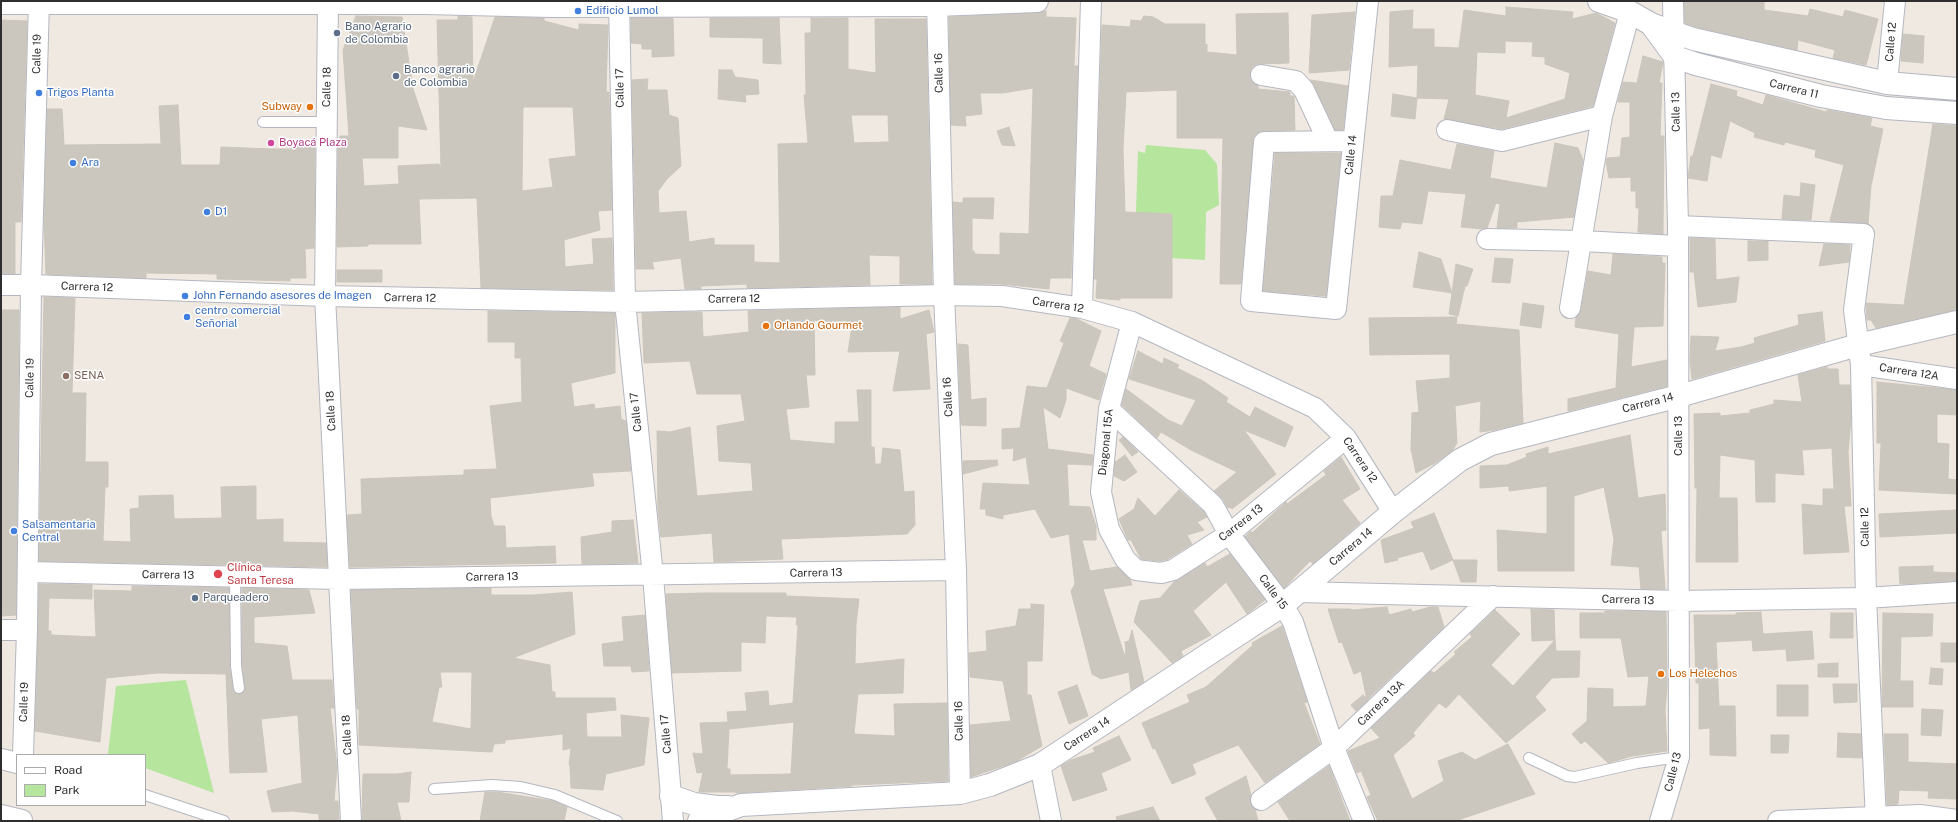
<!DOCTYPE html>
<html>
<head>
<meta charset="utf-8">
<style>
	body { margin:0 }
	#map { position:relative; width:1958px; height:822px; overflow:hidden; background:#efe9e1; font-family:"Public Sans",sans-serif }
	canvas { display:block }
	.frame { position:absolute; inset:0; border:2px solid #2e2e2e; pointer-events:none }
	.legend { position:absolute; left:16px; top:754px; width:130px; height:52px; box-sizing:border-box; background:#fff; border:1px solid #ababab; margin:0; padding:5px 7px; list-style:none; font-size:12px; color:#2e2e2e }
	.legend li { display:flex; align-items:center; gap:8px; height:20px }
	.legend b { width:20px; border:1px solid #ababab }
</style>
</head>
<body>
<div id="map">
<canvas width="1958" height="822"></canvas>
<div class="frame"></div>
<ul class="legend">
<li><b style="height:5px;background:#fff"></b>Road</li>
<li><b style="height:11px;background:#b6e59e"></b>Park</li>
</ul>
</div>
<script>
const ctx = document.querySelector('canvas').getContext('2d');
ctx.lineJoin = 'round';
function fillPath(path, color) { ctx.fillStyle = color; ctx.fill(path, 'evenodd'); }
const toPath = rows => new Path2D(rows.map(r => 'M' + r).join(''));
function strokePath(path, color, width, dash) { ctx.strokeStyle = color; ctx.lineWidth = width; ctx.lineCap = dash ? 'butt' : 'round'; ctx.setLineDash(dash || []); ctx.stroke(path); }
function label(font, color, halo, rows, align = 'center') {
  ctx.font = font + ' "Public Sans",sans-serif'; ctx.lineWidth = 3; ctx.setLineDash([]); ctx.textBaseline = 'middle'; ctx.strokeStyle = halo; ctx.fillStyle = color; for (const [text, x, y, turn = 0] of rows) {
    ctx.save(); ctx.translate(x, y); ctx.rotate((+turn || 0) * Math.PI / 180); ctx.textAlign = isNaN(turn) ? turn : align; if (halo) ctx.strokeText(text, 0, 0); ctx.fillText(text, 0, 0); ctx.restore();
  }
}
const green = toPath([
	[1146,145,1205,150,1217,164,1219,205,1206,212,1205,260,1171,258,1172,214,1136,213,1138,151,1145,153],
	[186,680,214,793,145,768,145,755,108,754,116,686]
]);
const building = toPath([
	[1684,1,1764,1,1764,10,1808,16,1810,9,1843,17,1845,10,1878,19,1866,65,1833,58,1835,50,1798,40,1797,50,1696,27,1685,23,1684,1],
	[1506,7,1573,12,1572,19,1596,13,1615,23,1593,106,1502,129,1444,119,1449,99,1417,98,1418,65,1389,67,1390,12,1413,10,1412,29,1434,29,1434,47,1459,48,1464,10,1506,16,1506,7],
	[1505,41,1533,42,1532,56,1545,57,1545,64,1570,73,1565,99,1506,118,1509,101,1475,95,1477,52,1505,53,1505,41],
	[1046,11,1046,17,1076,18,1074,66,1078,66,1071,278,1050,278,1049,289,1002,284,955,284,953,202,963,203,963,198,994,198,993,219,972,218,972,251,974,251,975,254,1000,255,1000,233,1029,234,1033,88,1003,93,980,93,982,114,965,116,966,126,951,125,949,17,1038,13,1046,11],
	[1355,12,1349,70,1309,73,1312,15,1355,12],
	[1288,13,1289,63,1257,64,1252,67,1250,73,1250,79,1258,86,1258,89,1290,92,1290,96,1294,96,1295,130,1264,131,1254,136,1241,284,1220,284,1223,138,1177,138,1177,90,1126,92,1123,149,1125,212,1172,214,1172,298,1120,298,1120,300,1096,298,1097,279,1094,279,1102,25,1130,27,1131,20,1141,21,1144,16,1153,17,1165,24,1205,24,1205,45,1207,44,1207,52,1237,55,1236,14,1288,13],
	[356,16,402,17,413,89,427,130,398,126,398,158,362,158,364,186,399,184,398,166,439,164,441,168,437,20,458,20,458,16,472,17,473,82,495,17,544,18,544,21,579,30,579,24,608,25,606,92,609,92,612,210,598,211,600,230,564,240,565,267,594,264,592,239,612,238,613,290,481,288,477,198,419,199,421,244,368,244,368,246,337,247,338,146,340,146,340,136,349,136,343,50,356,16],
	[523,107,573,107,576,156,549,159,553,187,522,191,523,107],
	[631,18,673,18,674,56,652,57,652,49,642,49,642,44,631,43,631,18],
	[710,18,779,18,781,64,763,63,763,38,710,37,710,18],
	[811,18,848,18,848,69,876,73,875,19,926,19,932,284,900,284,900,256,869,255,870,285,747,288,747,284,701,286,701,289,685,289,681,258,652,262,654,269,636,269,632,80,648,79,647,90,667,90,669,115,678,118,681,166,667,179,658,191,659,213,686,211,689,242,714,238,714,245,754,245,754,262,780,263,778,144,808,143,804,95,806,95,805,33,811,33,811,18],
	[851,115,888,115,889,142,854,143,851,115],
	[1,20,27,21,21,222,15,222,15,274,1,274,1,20],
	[1903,34,1924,36,1923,63,1901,61,1903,34],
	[1643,56,1663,62,1659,83,1662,83,1660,136,1664,136,1663,234,1638,232,1639,208,1636,208,1636,191,1631,191,1631,177,1609,178,1606,161,1607,158,1620,157,1622,138,1630,137,1630,102,1618,102,1623,82,1637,83,1643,56],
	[719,70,732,70,735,77,758,80,759,94,745,95,746,102,718,99,719,70],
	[1311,80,1348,86,1343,130,1335,130,1311,80],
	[1711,84,1737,91,1736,96,1763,105,1766,95,1826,112,1827,110,1872,118,1870,126,1883,129,1871,186,1868,224,1830,221,1844,165,1815,157,1816,150,1785,142,1784,145,1754,137,1755,133,1730,121,1721,158,1711,155,1707,181,1688,178,1691,156,1693,156,1711,84],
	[1393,94,1417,98,1415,119,1391,116,1393,94],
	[178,105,181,165,220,165,221,147,270,149,292,149,292,144,315,145,314,248,305,249,306,278,290,278,290,281,217,279,217,274,146,273,146,278,46,274,44,222,47,109,62,109,64,145,161,144,159,106,178,105],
	[1933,124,1957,126,1957,298,1955,310,1876,328,1871,320,1867,320,1866,303,1904,305,1933,124],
	[1009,127,1015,146,1002,145,997,131,1009,127],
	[1555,143,1578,148,1583,160,1574,217,1517,222,1517,228,1497,228,1500,204,1496,203,1487,228,1482,229,1461,227,1466,194,1428,191,1422,224,1402,222,1400,229,1379,227,1381,196,1393,196,1400,160,1451,170,1457,144,1494,151,1490,178,1547,188,1555,143],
	[1275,153,1341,153,1326,296,1263,291,1275,153],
	[1801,183,1815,185,1811,220,1782,219,1784,195,1800,197,1801,183],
	[1690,238,1715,239,1716,280,1739,277,1736,302,1698,307,1694,272,1690,272,1690,238],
	[1748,241,1768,241,1768,260,1748,261,1748,241],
	[1824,244,1850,245,1849,262,1819,266,1824,244],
	[1419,252,1441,259,1452,293,1456,264,1473,269,1467,286,1465,286,1458,316,1449,314,1452,293,1413,287,1419,252],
	[1613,254,1662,257,1662,263,1665,263,1663,326,1634,327,1631,367,1667,360,1667,386,1568,411,1568,399,1616,388,1619,334,1575,327,1576,317,1581,310,1588,271,1611,275,1613,254],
	[1495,258,1513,259,1510,283,1492,282,1495,258],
	[337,270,382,270,382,282,337,282,337,270],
	[44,297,75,298,72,393,86,393,85,462,108,462,108,487,105,487,103,541,131,542,130,509,139,508,139,496,173,495,174,519,222,518,221,487,256,486,256,520,283,519,283,542,326,543,327,567,39,561,44,297],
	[1523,303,1544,306,1541,328,1520,325,1523,303],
	[900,307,900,319,929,310,934,332,926,334,930,389,893,391,900,351,848,352,852,326,814,320,815,375,806,375,809,407,786,409,790,440,835,444,835,422,859,422,857,390,871,390,871,447,874,447,875,464,881,464,883,448,900,450,904,492,914,491,915,525,907,534,781,539,783,559,714,562,712,533,661,537,658,509,657,431,670,432,690,427,697,496,753,491,751,463,719,461,717,426,745,421,741,394,697,394,690,361,644,363,642,313,702,312,703,337,749,332,748,311,900,307],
	[1,310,19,310,16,615,1,616,1,310],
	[488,311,615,313,615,373,571,383,574,407,594,404,595,409,620,406,621,419,626,421,631,471,592,473,594,486,490,498,491,516,494,526,505,526,506,548,555,546,556,563,350,567,347,515,362,514,361,479,464,475,464,470,497,469,490,406,522,402,521,358,515,358,515,342,488,342,488,311],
	[1822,312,1825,341,1692,379,1690,361,1691,336,1719,337,1715,351,1741,347,1755,343,1754,338,1799,325,1798,315,1822,312],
	[1457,317,1456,324,1519,330,1523,423,1494,430,1480,432,1481,401,1455,406,1457,443,1452,451,1435,463,1416,473,1411,449,1412,413,1419,412,1416,381,1450,378,1450,354,1370,355,1369,318,1457,317],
	[1070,318,1077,319,1101,331,1089,366,1106,374,1099,400,1066,388,1066,400,1060,418,1043,407,1048,449,1093,455,1092,465,1067,464,1069,506,1090,507,1096,526,1096,540,1082,540,1090,571,1117,567,1130,579,1132,585,1103,589,1125,657,1126,650,1125,642,1129,641,1132,630,1144,682,1131,690,1129,672,1101,679,1092,674,1071,591,1075,584,1069,534,1051,538,1035,509,1003,515,1003,519,986,515,986,509,980,509,983,483,1030,485,1026,457,1013,461,1014,448,1002,449,1002,429,1020,428,1027,386,1047,388,1064,343,1060,341,1070,318],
	[958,344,968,345,971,400,986,398,986,426,961,425,958,344],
	[1138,351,1163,364,1164,358,1179,365,1177,368,1203,381,1228,398,1226,402,1250,417,1255,407,1293,427,1285,447,1244,430,1276,474,1232,509,1230,507,1228,508,1223,499,1214,491,1237,472,1191,450,1161,432,1157,438,1122,405,1126,389,1168,420,1182,426,1196,400,1129,379,1138,351],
	[1827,367,1828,369,1838,369,1839,385,1850,385,1851,419,1848,452,1851,506,1844,506,1849,552,1804,554,1802,504,1823,506,1823,489,1834,489,1832,448,1802,450,1804,475,1775,473,1775,502,1756,502,1755,460,1720,455,1719,498,1737,498,1738,562,1696,562,1697,488,1695,488,1694,414,1720,413,1720,416,1750,413,1750,410,1774,404,1774,400,1802,402,1798,375,1827,367],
	[1877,382,1957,390,1957,415,1937,414,1937,443,1949,444,1948,479,1957,480,1957,494,1879,490,1881,443,1877,443,1877,382],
	[1630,435,1638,498,1665,494,1666,530,1661,531,1665,589,1641,589,1639,567,1611,565,1614,539,1604,487,1574,496,1574,571,1498,571,1497,530,1547,534,1547,486,1509,491,1509,486,1480,488,1480,466,1507,465,1527,457,1526,454,1548,447,1548,454,1630,435],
	[1123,437,1138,452,1132,456,1119,440,1123,437],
	[1125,455,1137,472,1124,481,1114,476,1115,462,1125,455],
	[1341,457,1360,489,1342,500,1360,523,1313,564,1310,561,1284,588,1245,537,1251,531,1252,533,1286,502,1287,504,1326,475,1324,471,1341,457],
	[997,460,998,465,963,474,963,461,997,460],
	[1179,490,1204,512,1207,517,1197,522,1204,530,1187,535,1192,544,1168,559,1160,561,1141,559,1131,540,1128,540,1119,519,1134,509,1138,498,1155,516,1179,490],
	[1957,510,1957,533,1880,537,1879,514,1957,510],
	[1434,513,1453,560,1431,570,1423,551,1397,558,1398,560,1385,563,1381,540,1414,528,1411,522,1434,513],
	[633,520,638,563,582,564,581,537,612,532,612,521,633,520],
	[1230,554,1265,600,1247,614,1226,582,1193,611,1211,635,1181,651,1183,656,1172,663,1134,622,1140,601,1160,598,1174,582,1205,563,1207,567,1230,554],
	[1453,560,1477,560,1476,582,1461,582,1453,560],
	[1933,566,1933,572,1957,573,1957,581,1900,584,1899,567,1933,566],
	[39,584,92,585,92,599,49,598,48,631,51,631,51,635,96,637,94,590,132,591,132,586,229,588,230,667,233,689,234,692,239,694,243,693,245,688,242,666,242,588,309,590,315,613,254,617,254,643,287,646,292,680,332,680,334,708,330,708,337,767,334,801,338,801,339,821,319,821,319,814,293,811,272,812,267,791,302,783,298,715,261,719,267,772,230,773,226,674,157,673,106,678,100,742,35,731,39,584],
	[491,588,491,595,533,595,572,592,575,634,513,658,550,665,552,692,555,692,555,698,615,698,616,710,586,713,587,737,622,737,621,715,649,718,644,765,606,774,603,790,571,788,570,765,569,765,571,748,563,750,563,734,505,740,505,743,494,744,492,752,359,745,359,709,357,709,351,590,491,588],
	[440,672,472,672,471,729,432,722,439,687,442,687,440,672],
	[706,593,786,593,786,596,859,599,856,624,855,664,904,659,903,693,858,694,854,734,895,736,894,704,947,703,948,781,852,785,852,786,736,793,736,792,699,792,703,772,697,773,693,753,703,754,700,723,728,722,727,712,747,711,745,693,768,691,769,706,793,703,798,625,796,625,797,617,766,616,765,643,741,642,741,671,672,673,666,594,706,593],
	[794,722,791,774,730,775,730,769,727,769,729,729,794,722],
	[1031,604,1044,605,1042,661,1027,661,1027,695,1031,695,1042,746,1015,762,971,777,970,725,1011,721,1003,681,970,677,969,653,987,651,986,631,1016,626,1019,609,1031,609,1031,604],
	[1387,607,1389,615,1411,609,1412,612,1430,607,1438,607,1444,627,1367,700,1361,671,1354,674,1342,642,1339,643,1328,609,1351,609,1352,610,1387,607],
	[1531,609,1554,610,1555,640,1532,641,1531,609],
	[1495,610,1520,634,1491,665,1513,686,1555,640,1556,651,1580,651,1579,677,1552,678,1535,697,1546,710,1506,743,1459,694,1446,708,1439,703,1413,733,1415,736,1393,755,1412,799,1444,781,1438,761,1462,752,1475,760,1508,744,1535,794,1455,821,1378,821,1367,797,1371,795,1361,771,1357,773,1348,751,1380,738,1371,728,1428,674,1431,671,1434,673,1456,654,1454,652,1472,637,1470,634,1495,610],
	[1605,611,1666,612,1667,687,1665,710,1667,751,1632,756,1608,763,1585,741,1581,744,1572,734,1587,721,1588,688,1613,689,1613,707,1646,706,1649,676,1628,677,1621,638,1580,638,1580,613,1605,613,1605,611],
	[1761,612,1763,634,1812,631,1814,659,1787,661,1786,649,1753,651,1752,640,1716,642,1719,706,1735,706,1736,756,1710,755,1710,728,1699,729,1699,683,1696,683,1694,615,1736,615,1736,613,1761,612],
	[1831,613,1853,613,1853,638,1830,638,1831,613],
	[1883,613,1933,614,1932,636,1901,637,1900,681,1913,681,1913,707,1882,707,1883,613],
	[645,615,649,671,632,672,631,666,604,666,602,644,624,641,622,617,645,615],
	[1282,626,1307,702,1304,703,1320,744,1265,783,1237,743,1238,745,1192,764,1196,774,1172,784,1155,748,1153,749,1142,723,1190,702,1187,695,1206,687,1253,645,1252,643,1282,626],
	[1941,643,1956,643,1957,662,1941,662,1941,643],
	[1838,663,1838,677,1818,677,1818,664,1838,663],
	[1931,668,1943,669,1942,685,1929,684,1931,668],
	[1833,684,1857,684,1857,702,1834,703,1833,684],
	[1077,685,1088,716,1069,724,1058,692,1077,685],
	[1777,685,1808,685,1808,716,1777,716,1777,685],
	[1363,695,1368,700,1356,711,1351,705,1363,695],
	[1922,709,1943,710,1941,736,1921,735,1922,709],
	[1838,733,1861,734,1862,758,1837,757,1838,733],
	[1884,734,1908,734,1908,762,1957,764,1957,799,1928,798,1929,791,1899,790,1898,804,1887,805,1884,734],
	[1771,735,1789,735,1788,753,1771,753,1771,735],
	[1119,736,1131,760,1101,773,1107,790,1073,801,1061,766,1071,760,1095,752,1093,748,1119,736],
	[1329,766,1350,821,1290,821,1278,802,1329,766],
	[411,772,409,802,397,802,401,821,362,821,363,774,397,774,411,772],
	[1246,776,1251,795,1250,801,1255,809,1258,821,1218,821,1205,798,1246,776],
	[485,792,497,792,553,801,567,807,564,821,480,821,485,792],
	[1153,807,1160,821,1117,821,1116,817,1153,807]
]);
const lane = toPath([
	[263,122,326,122],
	[235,577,236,666,239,688],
	[1529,758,1567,776,1575,777,1637,763,1679,757],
	[434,789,492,785,521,787,555,795,617,821],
	[145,795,224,821]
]);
const street = toPath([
	[328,1,325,296,351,821],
	[619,1,625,302,653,576,673,821],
	[937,1,944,295,956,570,960,793],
	[1261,75,1296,81,1304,90,1328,141],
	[1887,83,1895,1],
	[1447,130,1502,141,1602,116],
	[1352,141,1264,142,1251,301,1336,309,1368,1],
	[1678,226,1864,234,1854,310,1861,365,1866,598,1876,821],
	[1487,239,1582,241,1677,246],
	[1,285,31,285,325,296,625,302,944,295,1002,296,1082,308,1132,322,1315,408,1346,438,1393,512],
	[1082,308,1091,1],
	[1570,308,1602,116,1630,12],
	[1132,322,1109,409,1101,492,1109,529,1125,559,1136,570,1161,573,1173,570,1229,534,1346,438],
	[1861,365,1957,379],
	[1109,409,1213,505,1229,534,1283,605,1293,622,1334,748,1364,821],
	[28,572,340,579,956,570],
	[1298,592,1679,601,1866,598,1957,592],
	[1,630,27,630],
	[23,755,27,630,31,285,39,1],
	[1,759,17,763],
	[1040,765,1051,821],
	[1261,800,1334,748,1493,596],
	[1,815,22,820],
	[1660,821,1679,757,1678,226,1673,1],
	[1778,821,1920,815,1957,820]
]);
const secondary = toPath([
	[1599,1,1630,12,1651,24,1693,39,1887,83,1957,89],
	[1,3,426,3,551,6,937,5,1037,1],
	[1651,24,1675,57,1696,64,1821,96,1886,108,1957,113],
	[671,796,694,804,717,807,728,807],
	[699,821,741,805,960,793,990,785,1040,765,1283,605,1393,512,1460,460,1491,444,1679,396,1858,345,1957,322]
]);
const markers = [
	[578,11,4,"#3f7fe0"],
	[337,33,4,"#5c6f8a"],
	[396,76,4,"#5c6f8a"],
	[39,93,4,"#3f7fe0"],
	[310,107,4,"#e8710a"],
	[271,143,4,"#d1479c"],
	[73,163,4,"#3f7fe0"],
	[207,212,4,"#3f7fe0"],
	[185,296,4,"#3f7fe0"],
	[187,317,4,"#3f7fe0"],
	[766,326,4,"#e8710a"],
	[66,376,4,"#8d6e63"],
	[14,531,4,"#3f7fe0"],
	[218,574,5,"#e0444e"],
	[195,598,4,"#5c6f8a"],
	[1661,674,4,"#e8710a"]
];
const shopNames = [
	["Edificio Lumol",586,11],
	["Trigos Planta",47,93],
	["Ara",81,163],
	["D1",215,212],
	["John Fernando asesores de Imagen",193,296],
	["centro comercial",195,311],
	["Señorial",195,324],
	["Salsamentaria",22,525],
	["Central",22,538]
];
const serviceNames = [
	["Bano Agrario",345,27],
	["de Colombia",345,40],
	["Banco agrario",404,70],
	["de Colombia",404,83],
	["Parqueadero",203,598]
];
const streetNames = [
	["Calle 12",1891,42,-85],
	["Calle 19",37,54,-89],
	["Calle 16",939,73,-91],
	["Calle 18",327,87,-89],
	["Calle 17",620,88,-91],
	["Carrera 11",1794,89,14],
	["Calle 13",1676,112,-91],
	["Calle 14",1351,155,-84],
	["Carrera 12",87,287,2],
	["Carrera 12",410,298,1],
	["Carrera 12",734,299,-1],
	["Carrera 12",1058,305,9],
	["Carrera 12A",1909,372,9],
	["Calle 19",30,378,-89],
	["Calle 16",948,397,-93],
	["Carrera 14",1648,403,-14],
	["Calle 18",331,411,-93],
	["Calle 17",636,412,-96],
	["Calle 13",1679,436,-90],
	["Diagonal 15A",1106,442,-84],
	["Carrera 12",1360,460,56],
	["Carrera 13",1241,523,-38],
	["Calle 12",1865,527,-91],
	["Carrera 14",1351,547,-40],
	["Carrera 13",816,573,-1],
	["Carrera 13",168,575,1],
	["Carrera 13",492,577,-1],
	["Calle 15",1273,592,54],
	["Carrera 13",1628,600,2],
	["Calle 19",24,702,-88],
	["Carrera 13A",1381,703,-44],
	["Calle 16",959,721,-91],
	["Calle 17",666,734,-95],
	["Carrera 14",1087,734,-33],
	["Calle 18",347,735,-93],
	["Calle 13",1673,772,-76]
];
const foodNames = [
	["Subway",302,107,"right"],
	["Orlando Gourmet",774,326],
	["Los Helechos",1669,674]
];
const hotelNames = [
	["Boyacá Plaza",279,143]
];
const educationNames = [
	["SENA",74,376]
];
const healthNames = [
	["Clínica",227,568],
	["Santa Teresa",227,581]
];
fillPath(green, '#b6e59e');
fillPath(building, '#cbc7bf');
strokePath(building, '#cbc5ba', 1);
strokePath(lane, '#b4b7c1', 12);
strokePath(street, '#b4b7c1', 22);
strokePath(secondary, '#b4b7c1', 24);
strokePath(lane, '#fff', 10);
strokePath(street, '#fff', 20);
strokePath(secondary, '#fff', 22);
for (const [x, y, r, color] of markers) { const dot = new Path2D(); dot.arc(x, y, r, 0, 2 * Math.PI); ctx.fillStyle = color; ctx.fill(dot); strokePath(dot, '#fff', 1.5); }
label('11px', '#366cbe', '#fff', shopNames, 'left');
label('11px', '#4e5e75', '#fff', serviceNames, 'left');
label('11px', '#2e2e2e', '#fff', streetNames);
label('11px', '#c56008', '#fff', foodNames, 'left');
label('11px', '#b23c85', '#fff', hotelNames, 'left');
label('11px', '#785e54', '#fff', educationNames, 'left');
label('11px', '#be3a42', '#fff', healthNames, 'left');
</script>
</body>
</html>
